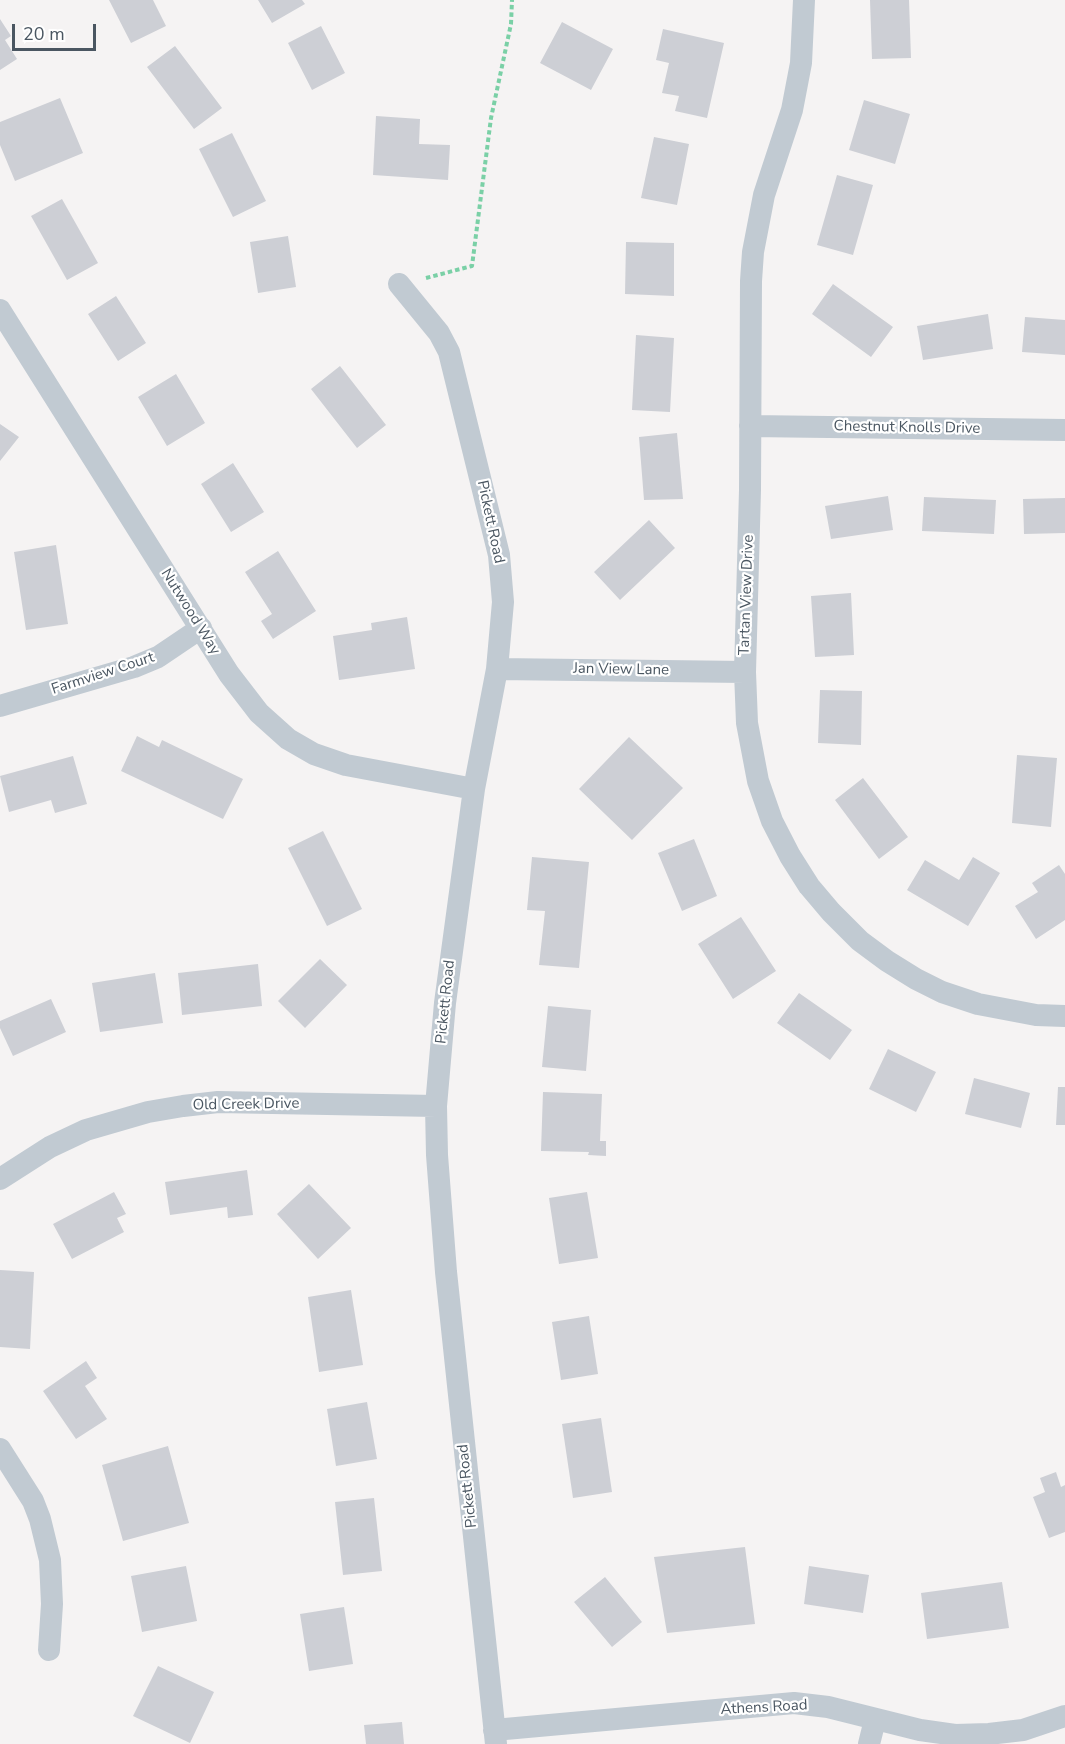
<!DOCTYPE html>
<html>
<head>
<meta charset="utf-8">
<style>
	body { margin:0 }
	#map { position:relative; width:1065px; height:1744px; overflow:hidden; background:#f5f3f3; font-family:"Nunito Sans",sans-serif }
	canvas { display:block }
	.scale { position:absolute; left:12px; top:24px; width:84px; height:27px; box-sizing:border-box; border:3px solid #4a5661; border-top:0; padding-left:8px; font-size:18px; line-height:21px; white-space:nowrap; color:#4a5661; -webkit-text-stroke:4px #fff; paint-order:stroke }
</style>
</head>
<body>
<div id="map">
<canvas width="1065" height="1744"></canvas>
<div class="scale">20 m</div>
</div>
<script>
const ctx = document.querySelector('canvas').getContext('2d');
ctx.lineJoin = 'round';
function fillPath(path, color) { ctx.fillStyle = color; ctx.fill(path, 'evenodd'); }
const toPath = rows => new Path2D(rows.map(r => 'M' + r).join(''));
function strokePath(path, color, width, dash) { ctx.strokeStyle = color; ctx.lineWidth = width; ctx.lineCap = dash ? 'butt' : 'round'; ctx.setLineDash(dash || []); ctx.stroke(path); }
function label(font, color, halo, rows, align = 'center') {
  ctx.font = font + ' "Nunito Sans",sans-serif'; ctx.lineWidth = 4.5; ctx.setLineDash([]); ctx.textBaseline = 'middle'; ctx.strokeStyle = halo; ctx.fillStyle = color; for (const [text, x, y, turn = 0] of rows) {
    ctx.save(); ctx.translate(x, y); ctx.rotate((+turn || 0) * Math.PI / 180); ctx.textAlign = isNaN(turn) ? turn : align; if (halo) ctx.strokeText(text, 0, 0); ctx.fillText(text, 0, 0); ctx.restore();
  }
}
const building = toPath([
	[109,0,153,0,166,26,131,43],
	[258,0,302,0,305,4,272,23],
	[870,0,909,0,911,58,872,59],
	[0,19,11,36,5,40,17,59,0,70],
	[562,22,613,49,591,90,540,63],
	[321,26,345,73,312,90,288,43],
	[663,29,724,43,707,118,675,111,679,96,662,93,669,63,656,60],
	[175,46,222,108,194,129,147,67],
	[60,98,83,153,15,181,0,145,0,122],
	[864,100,910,114,895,164,849,150],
	[376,116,420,119,419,144,450,145,448,180,373,175],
	[232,133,266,201,233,217,199,149],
	[654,137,689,144,677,205,641,198],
	[837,175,873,185,853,255,817,245],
	[62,199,98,263,67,280,31,216],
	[288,236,296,287,258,293,250,242],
	[626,242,674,243,674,296,625,294],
	[833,284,893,327,871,357,812,314],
	[116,296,146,343,118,361,88,314],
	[988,314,993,349,923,360,917,326],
	[1025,317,1065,320,1065,355,1022,352],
	[636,335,674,338,670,412,632,410],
	[340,366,386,425,357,448,311,389],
	[176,374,205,423,167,446,138,397],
	[0,424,19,437,0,461],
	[677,433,683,499,644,500,639,437],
	[233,463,264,512,231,532,201,484],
	[888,496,893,530,831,539,825,506],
	[924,497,996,500,994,534,922,531],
	[1065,498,1065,533,1024,534,1023,499],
	[649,520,675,548,620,600,594,572],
	[56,545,68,624,26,630,14,552],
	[278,551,316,611,273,639,261,621,272,614,245,572],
	[851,593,854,655,815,657,811,596],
	[407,617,415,669,339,680,333,636,372,630,371,623],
	[820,690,862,691,861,745,818,743],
	[137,736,159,747,162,740,243,779,223,819,121,771],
	[629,737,683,788,632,840,579,789],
	[1017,755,1057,758,1051,827,1012,823],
	[73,756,87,804,55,813,51,800,9,812,0,776],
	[863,778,908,837,879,859,835,800],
	[323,831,362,909,327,926,288,848],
	[694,839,717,896,682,911,658,853],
	[532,857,589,862,579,968,539,965,545,911,527,910],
	[973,857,1000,873,968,926,907,890,925,860,959,880],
	[1059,865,1065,874,1065,920,1036,939,1015,906,1038,892,1032,883],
	[741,917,776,971,733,999,698,944],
	[320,959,347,985,305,1028,278,1001],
	[258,964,262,1006,182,1015,178,973],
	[155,973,163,1023,100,1032,92,983],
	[799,993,852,1030,830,1060,777,1023],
	[51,999,66,1032,13,1056,0,1028,0,1021],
	[548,1006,591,1010,586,1071,542,1067],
	[888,1049,936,1072,916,1112,869,1089],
	[974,1078,1030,1093,1021,1128,965,1114],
	[1058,1087,1065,1087,1065,1125,1056,1125],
	[543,1092,602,1094,600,1141,606,1141,606,1156,588,1155,589,1152,541,1151],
	[247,1170,253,1215,228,1218,227,1207,170,1215,165,1182],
	[309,1184,351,1228,318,1259,277,1214],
	[114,1192,126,1214,117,1218,124,1232,72,1259,53,1224],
	[587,1192,598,1258,559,1264,549,1198],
	[0,1270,34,1272,30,1349,0,1347],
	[351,1290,363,1365,319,1372,308,1297],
	[589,1316,598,1374,561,1380,552,1322],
	[86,1361,97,1378,85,1386,107,1419,76,1439,43,1391],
	[367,1402,377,1459,336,1466,327,1409],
	[601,1418,612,1492,573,1498,562,1424],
	[168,1446,189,1523,123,1541,102,1465],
	[1056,1472,1061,1487,1065,1485,1065,1532,1049,1538,1033,1497,1045,1492,1040,1478],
	[374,1498,382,1571,343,1575,335,1502],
	[745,1547,755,1624,667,1633,654,1557],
	[186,1566,197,1621,142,1632,131,1576],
	[809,1566,869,1575,863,1613,804,1604],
	[605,1577,642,1622,612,1647,574,1602],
	[1002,1582,1009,1628,927,1639,921,1593],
	[344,1607,353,1664,309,1671,300,1614],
	[158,1666,214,1692,190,1743,133,1716],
	[402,1722,404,1744,366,1744,364,1725]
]);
const path = toPath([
	[426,278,472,266,491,118,511,24,512,0]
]);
const street = toPath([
	[804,0,801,63,792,110,764,195,753,252,751,281,750,490,745,672,747,723,758,781,772,821,790,856,809,886,831,912,860,941,887,961,916,979,942,992,978,1004,1036,1015,1065,1016],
	[399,284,439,333,449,352,499,555,503,602,497,669,474,789,445,1003,436,1106,437,1155,446,1272,496,1744],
	[0,310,229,674,259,713,288,739,314,754,346,765,474,789],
	[750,426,1065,430],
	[497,669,745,672],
	[0,706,134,667,158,657,201,628],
	[0,1179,50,1147,86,1130,148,1112,183,1106,218,1102,436,1106],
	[0,1449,33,1501,40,1519,50,1560,52,1604,49,1650],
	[494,1730,794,1703,828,1707,920,1730,955,1735,989,1734,1023,1730,1065,1716],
	[869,1744,875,1720]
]);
const streetNames = [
	["Chestnut Knolls Drive",907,428,1],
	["Pickett Road",490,522,78],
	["Tartan View Drive",747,595,-88],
	["Nutwood Way",190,612,58],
	["Jan View Lane",621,670,1],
	["Farmview Court",103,674,-18],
	["Pickett Road",446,1002,-84],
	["Old Creek Drive",246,1105,-1],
	["Pickett Road",468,1486,-96],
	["Athens Road",764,1708,-3]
];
fillPath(building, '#cdcfd5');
strokePath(path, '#7ad0a6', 4, [4.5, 3]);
strokePath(street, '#c1cad2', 22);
label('15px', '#4a5661', '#fff', streetNames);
</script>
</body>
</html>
